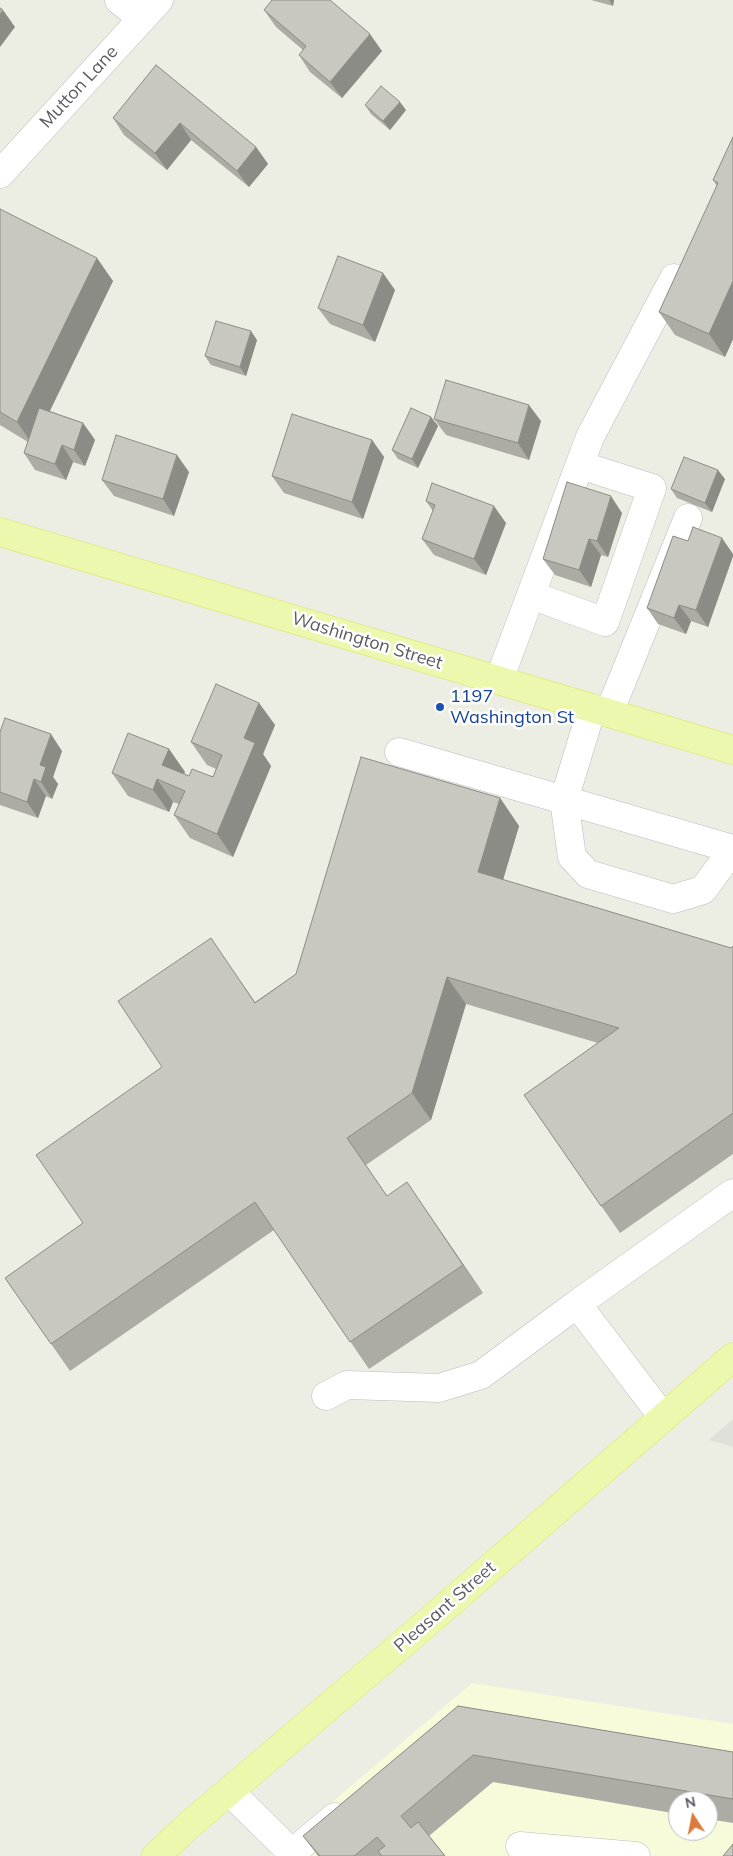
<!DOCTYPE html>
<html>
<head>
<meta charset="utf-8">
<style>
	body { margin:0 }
	#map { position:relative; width:733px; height:1856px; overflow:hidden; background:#ecede3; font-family:Mulish,sans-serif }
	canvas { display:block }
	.north { position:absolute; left:668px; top:1791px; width:50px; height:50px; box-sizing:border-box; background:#fff; border:1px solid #bdbec1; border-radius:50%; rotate:349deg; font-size:14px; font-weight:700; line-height:20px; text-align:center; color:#5b5c63 }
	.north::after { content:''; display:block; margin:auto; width:18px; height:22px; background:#da7b3c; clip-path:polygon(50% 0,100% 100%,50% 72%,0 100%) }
</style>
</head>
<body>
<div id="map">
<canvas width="733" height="1856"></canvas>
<div class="north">N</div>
</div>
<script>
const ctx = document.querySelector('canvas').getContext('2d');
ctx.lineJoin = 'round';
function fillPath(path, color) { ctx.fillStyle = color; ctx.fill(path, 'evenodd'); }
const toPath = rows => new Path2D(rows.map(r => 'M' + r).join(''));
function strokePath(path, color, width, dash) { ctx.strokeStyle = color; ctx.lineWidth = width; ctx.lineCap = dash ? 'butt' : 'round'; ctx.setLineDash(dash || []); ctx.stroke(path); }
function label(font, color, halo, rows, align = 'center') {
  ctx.font = font + ' Mulish,sans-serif'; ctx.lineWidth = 5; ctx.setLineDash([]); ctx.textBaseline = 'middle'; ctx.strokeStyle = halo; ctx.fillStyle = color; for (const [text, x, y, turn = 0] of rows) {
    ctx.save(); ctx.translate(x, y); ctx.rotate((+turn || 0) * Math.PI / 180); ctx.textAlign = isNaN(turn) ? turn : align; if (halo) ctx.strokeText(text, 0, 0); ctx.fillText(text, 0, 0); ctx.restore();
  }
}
const commercial = toPath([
	[472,1683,733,1724,733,1856,269,1856],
	[678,1801,708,1801,708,1831,678,1831]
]);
const industrial = toPath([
	[733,1419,733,1447,709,1440]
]);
const minor = toPath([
	[119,0,142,19],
	[0,174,159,0],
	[531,595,605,622,652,488,580,465],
	[499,680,590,437,674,278],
	[592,708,564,800,572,857,588,874,673,899,703,890,733,849],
	[609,713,688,518],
	[399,752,733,849],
	[577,1304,733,1193],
	[326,1396,347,1385,439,1388,481,1375,577,1304,663,1417],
	[229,1791,295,1856],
	[292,1853,335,1817],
	[526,1856,520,1846,636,1856]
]);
const major = toPath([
	[0,532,733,750],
	[156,1856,188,1826,413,1635,733,1357]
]);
const wall = toPath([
	[591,0,614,0,613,6],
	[264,10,382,51,342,98,310,72,299,55,303,50,276,27],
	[156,65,256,147,268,164,249,187,191,140,167,170,124,135,113,118],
	[365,105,406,110,390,130,371,114],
	[733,137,733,339,725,357,675,335,659,312,717,186,713,180],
	[0,209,113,281,50,411,83,423,95,440,85,466,73,462,66,480,35,470,24,453,28,442,0,425],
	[395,290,375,342,330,324,318,308],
	[257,340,246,376,211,365,205,356],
	[431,417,438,426,418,468,398,459,392,450],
	[434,419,541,421,529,460,446,435],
	[372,440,384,457,363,519,284,493,272,476],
	[189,472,174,516,114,496,102,480],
	[725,479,712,512,677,498,671,489],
	[426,501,506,523,486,575,434,555,422,539,433,511],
	[622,513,608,557,601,555,591,587,555,575,543,559],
	[688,541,733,554,733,556,708,627,691,621,686,634,658,624,647,608],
	[259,703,275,725,263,754,271,766,233,857,190,838,174,815,179,804,173,802,169,812,128,796,112,773,169,749,185,772,184,774,189,776,213,777,216,769,207,765,191,742],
	[0,732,62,751,53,777,58,784,52,799,46,796,38,818,0,805],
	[500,798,519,826,503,880,731,948,733,946,733,1154,620,1233,524,1095,598,1043,466,1004,431,1120,366,1165,387,1196,426,1210,483,1293,369,1369,274,1230,70,1371,5,1278,83,1223,162,1067,230,966,255,1002,296,974],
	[458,1706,733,1752,733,1823,708,1819,708,1801,678,1801,678,1814,493,1782,429,1836,445,1856,318,1856,303,1836]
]);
const shadedWall = toPath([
	[609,0,614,0,613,6],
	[3,10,15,27,0,47,0,15],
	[370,34,382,51,342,98,330,82],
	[400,102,406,110,390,130,383,121],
	[180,123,191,140,167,170,155,153],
	[256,147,268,164,249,187,237,171],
	[97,258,113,281,33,445,17,422],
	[383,273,395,290,375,342,363,325],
	[733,281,733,339,725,357,709,334],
	[251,331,257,340,246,376,240,367],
	[529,405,541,421,529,460,518,443],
	[431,417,438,426,418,468,412,459],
	[83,423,95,440,85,466,74,450],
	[372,440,384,457,363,519,352,502],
	[62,445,73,462,66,480,55,464],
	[177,455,189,472,174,516,163,499],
	[718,470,725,479,712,512,705,503],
	[611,496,622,513,608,557,597,541],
	[494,506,506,523,486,575,474,559],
	[722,538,733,554,733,556,708,627,696,610],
	[589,539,601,555,591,587,579,570],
	[679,605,691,621,686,634,674,618],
	[259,703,275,725,263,754,271,766,233,857,217,834,244,738],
	[51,734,62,751,53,777,58,784,52,799,41,782,40,765],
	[169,749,185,772,178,788,162,765],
	[34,779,46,796,38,818,27,802],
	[157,779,173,802,169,812,153,790],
	[500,798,519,826,497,900,478,872],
	[447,977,466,1004,431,1120,412,1093],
	[407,1182,426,1210,483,1293,463,1265]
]);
const building = toPath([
	[272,0,330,0,370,34,330,82,299,55,306,46,264,10,272,0],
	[0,8,3,10,0,15,0,8],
	[156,65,256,147,237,171,180,123,155,153,113,118,156,65],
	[381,86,400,102,383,121,365,105,381,86],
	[733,137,733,281,709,334,659,312,718,183,713,180,733,137],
	[0,209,97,258,17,422,0,412,0,209],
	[338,256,383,273,363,325,318,308,338,256],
	[216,321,251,331,240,367,205,356,216,321],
	[446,380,529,405,518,443,434,419,446,380],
	[39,408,83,423,74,450,62,445,55,464,24,453,39,408],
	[411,408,431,417,412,459,392,450,411,408],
	[292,414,372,440,352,502,272,476,292,414],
	[116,435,177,455,163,499,102,480,116,435],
	[684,457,718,470,705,503,671,489,684,457],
	[567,482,611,496,597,541,589,539,579,570,543,559,567,482],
	[432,483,494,506,474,559,422,539,435,505,426,501,432,483],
	[693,527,722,538,696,610,679,605,674,618,647,608,673,536,688,541,693,527],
	[216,684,259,703,244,738,255,743,217,834,174,815,185,791,157,779,153,790,112,773,128,733,169,749,162,765,189,776,192,769,213,777,222,755,191,742,216,684],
	[5,718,51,734,40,765,46,767,41,782,34,779,27,802,0,792,0,732,5,718],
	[361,757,500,798,478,872,731,948,733,946,733,1113,601,1206,524,1095,619,1028,447,977,412,1093,347,1138,387,1196,407,1182,463,1265,350,1342,255,1202,51,1344,5,1278,83,1223,36,1155,162,1067,118,1001,211,938,255,1003,296,974,361,757],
	[458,1706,733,1752,733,1799,473,1755,401,1816,411,1828,418,1822,445,1856,382,1856,378,1851,385,1846,377,1837,354,1856,320,1856,303,1836,458,1706],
	[733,1844,733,1856,723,1856,733,1844]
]);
const markers = [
	[440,707,5,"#1a4fb4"]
];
const streetNames = [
	["Mutton Lane",79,87,-47],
	["Washington Street",367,641,17],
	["Pleasant Street",445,1607,-41]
];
const transitNames = [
	["1197",450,697],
	["Washington St",450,718]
];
fillPath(commercial, '#f8fbda');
fillPath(industrial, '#e0e0db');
strokePath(minor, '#bbbbc1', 29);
strokePath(major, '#e0e564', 29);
strokePath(minor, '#fff', 28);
strokePath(major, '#ecf8ad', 28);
fillPath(wall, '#acaca5');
fillPath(shadedWall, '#8c8c86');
fillPath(building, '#c8c8c0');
strokePath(building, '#8c8c86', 1);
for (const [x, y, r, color] of markers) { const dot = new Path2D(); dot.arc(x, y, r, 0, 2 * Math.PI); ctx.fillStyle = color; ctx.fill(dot); strokePath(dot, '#fff', 2); }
label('18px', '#5b5c63', '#fff', streetNames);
label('18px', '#164399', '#fff', transitNames, 'left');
</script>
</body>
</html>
